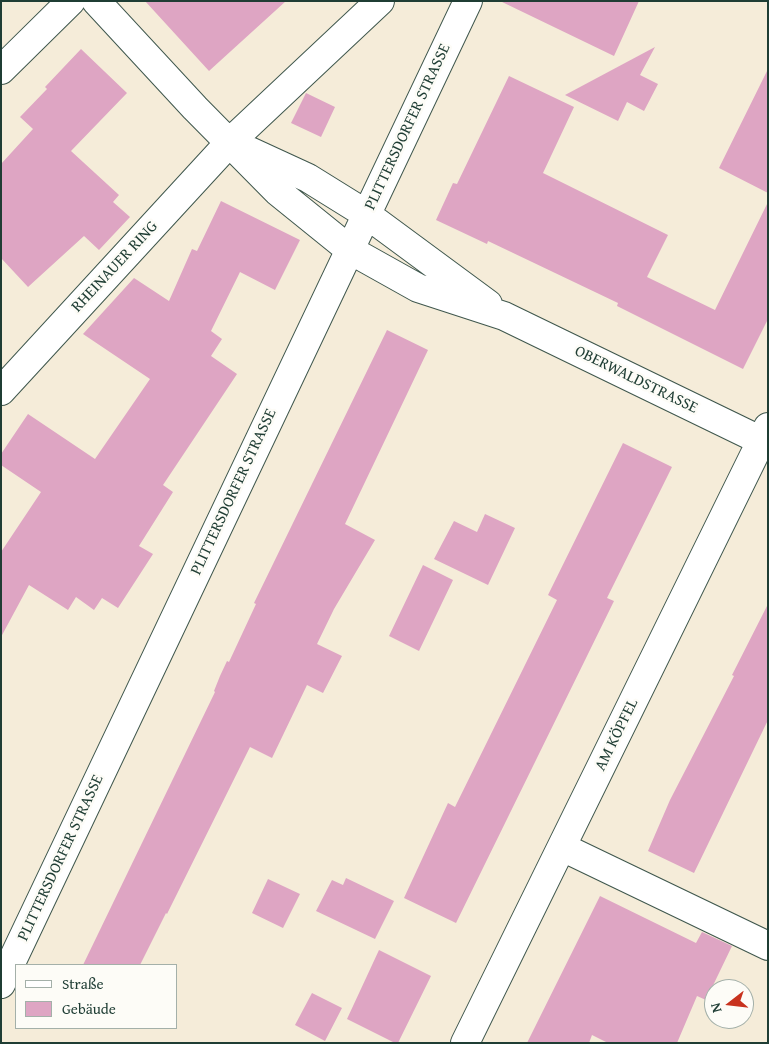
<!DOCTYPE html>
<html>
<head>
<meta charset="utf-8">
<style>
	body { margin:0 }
	#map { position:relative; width:769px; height:1044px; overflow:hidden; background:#f5ecd9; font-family:"Gentium Book Plus",serif }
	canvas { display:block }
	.frame { position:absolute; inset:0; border:2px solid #1f3d34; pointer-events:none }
	.legend { position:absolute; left:15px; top:964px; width:162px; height:65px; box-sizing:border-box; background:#fdfcf7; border:1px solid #a4b0a9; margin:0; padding:6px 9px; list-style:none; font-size:15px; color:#1f3d34 }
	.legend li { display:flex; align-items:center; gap:10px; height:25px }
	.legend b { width:25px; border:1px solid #a4b0a9 }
	.north { position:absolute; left:704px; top:979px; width:50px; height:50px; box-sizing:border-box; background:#fdfcf7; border:1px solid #a4b0a9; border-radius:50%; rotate:254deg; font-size:14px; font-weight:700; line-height:20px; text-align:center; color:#1f3d34 }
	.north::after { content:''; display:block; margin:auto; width:18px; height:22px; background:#c8321e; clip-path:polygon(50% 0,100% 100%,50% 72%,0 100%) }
</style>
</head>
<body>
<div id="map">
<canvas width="769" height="1044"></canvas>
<div class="frame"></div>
<ul class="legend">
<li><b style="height:6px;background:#fff"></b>Straße</li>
<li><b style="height:14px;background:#dea5c3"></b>Gebäude</li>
</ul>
<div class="north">N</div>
</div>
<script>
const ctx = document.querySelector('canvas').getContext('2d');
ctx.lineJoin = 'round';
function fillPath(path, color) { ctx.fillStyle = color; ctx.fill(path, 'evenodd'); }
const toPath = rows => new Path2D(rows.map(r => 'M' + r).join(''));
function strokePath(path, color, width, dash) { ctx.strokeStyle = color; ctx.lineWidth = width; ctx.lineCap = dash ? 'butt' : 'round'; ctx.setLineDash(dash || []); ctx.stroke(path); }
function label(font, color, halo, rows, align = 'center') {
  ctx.font = font + ' "Gentium Book Plus",serif'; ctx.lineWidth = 5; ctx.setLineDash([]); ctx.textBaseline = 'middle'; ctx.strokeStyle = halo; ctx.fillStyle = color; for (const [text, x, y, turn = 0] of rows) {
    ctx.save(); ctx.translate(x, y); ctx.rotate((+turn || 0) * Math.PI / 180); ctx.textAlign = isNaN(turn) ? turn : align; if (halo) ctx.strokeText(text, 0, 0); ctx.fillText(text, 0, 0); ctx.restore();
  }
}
const building = toPath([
	[145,1,286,1,209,71],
	[500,1,639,1,614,56],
	[655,47,640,75,658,84,644,111,627,102,618,121,565,95],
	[81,49,127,93,71,151,119,195,113,202,130,217,99,250,84,236,28,287,1,258,1,164,33,129,20,117,47,89,45,87],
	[768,69,768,193,719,168],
	[509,76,574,107,543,173,668,235,647,277,715,310,768,202,768,319,743,369,617,306,618,303,488,241,487,244,436,220,453,183,457,184],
	[306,93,335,107,321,137,291,123],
	[221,201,300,240,275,290,240,272,211,331,222,339,211,356,237,374,163,485,173,492,139,546,153,554,118,608,102,598,94,610,76,597,68,610,29,585,1,637,1,552,41,492,1,465,1,454,28,414,95,459,150,379,83,334,134,278,169,301,192,249,197,251],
	[387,330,428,350,345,524,375,540,334,609,317,644,342,656,323,693,307,685,272,758,250,747,167,914,166,913,140,965,83,965,215,692,214,691,220,676,227,661,229,662,256,604,254,603],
	[623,443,672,467,607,598,614,601,456,923,404,898,448,803,455,807,557,600,548,595],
	[485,514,515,528,488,585,434,559,454,521,477,532],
	[423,565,453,580,419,651,389,636],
	[768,604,768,720,694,873,648,851,670,800,734,676,732,675],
	[346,878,394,901,375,939,316,911,332,880,343,885],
	[268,879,300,894,283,928,252,913],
	[600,896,696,943,702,932,732,946,706,1000,697,996,677,1043,608,1043,592,1035,589,1043,527,1043],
	[379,950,431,976,398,1043,395,1043,347,1019],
	[312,993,342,1008,325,1041,295,1025]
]);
const minor = toPath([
	[96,1,195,108,277,191,350,250,418,288,504,316,768,444],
	[1,70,71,1],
	[245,149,308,178,366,214,488,304],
	[1,391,230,142,380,1],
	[562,847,768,946],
	[1,984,468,1],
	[465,1043,768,427]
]);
const streetNames = [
	["PLITTERSDORFER STRASSE",408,127,-65],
	["RHEINAUER RING",115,267,-47],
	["OBERWALDSTRASSE",636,380,26],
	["PLITTERSDORFER STRASSE",234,492,-65],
	["AM KÖPFEL",617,735,-64],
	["PLITTERSDORFER STRASSE",61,858,-65]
];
fillPath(building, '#dea5c3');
strokePath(minor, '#3f574d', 30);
strokePath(minor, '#fff', 28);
label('16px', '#1f3d34', '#fdfcf7', streetNames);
</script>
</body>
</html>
